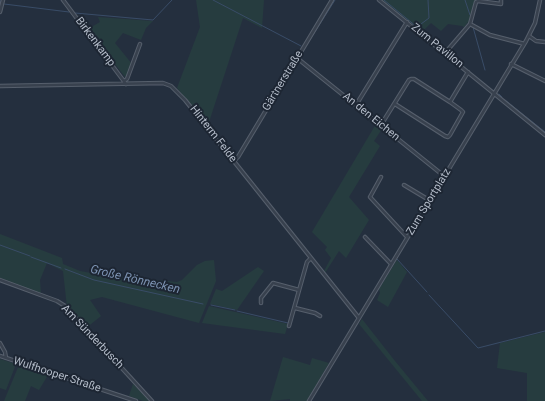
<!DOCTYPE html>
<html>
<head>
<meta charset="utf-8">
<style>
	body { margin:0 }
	canvas { display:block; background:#242f3e }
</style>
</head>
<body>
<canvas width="545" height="401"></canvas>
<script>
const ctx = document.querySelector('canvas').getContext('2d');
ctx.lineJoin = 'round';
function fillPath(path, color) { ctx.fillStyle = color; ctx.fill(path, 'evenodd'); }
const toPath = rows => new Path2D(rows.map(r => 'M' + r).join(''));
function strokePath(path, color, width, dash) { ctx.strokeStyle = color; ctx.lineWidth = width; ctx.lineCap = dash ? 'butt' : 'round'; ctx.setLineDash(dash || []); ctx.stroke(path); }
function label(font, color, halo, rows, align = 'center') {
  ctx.font = font + ' Roboto,sans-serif'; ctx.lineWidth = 4; ctx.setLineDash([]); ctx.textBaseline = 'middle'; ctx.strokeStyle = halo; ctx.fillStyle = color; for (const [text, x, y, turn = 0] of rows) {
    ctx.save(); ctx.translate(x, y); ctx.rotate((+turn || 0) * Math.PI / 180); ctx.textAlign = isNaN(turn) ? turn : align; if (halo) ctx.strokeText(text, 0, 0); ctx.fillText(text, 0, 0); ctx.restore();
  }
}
const green = toPath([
	[196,0,264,0,262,28,243,18,209,122,206,124,177,88,200,27],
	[382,0,476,0,470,20,464,27,462,26,448,24,441,31,431,23,422,32],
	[98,17,153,21,146,28,141,40,123,33,115,43,132,64,127,76,125,77,88,29,100,22],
	[376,124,382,129,374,141,380,146,349,197,369,220,346,258,339,251,325,273,324,271,331,258,325,250,327,247,312,232],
	[0,234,62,258,63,264,80,271,91,273,177,282,182,280,197,265,205,261,214,260,216,281,199,323,102,297,90,300,101,316,86,328,67,307,63,271,47,263,40,280,41,294,0,278],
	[397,260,407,272,388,307,377,300,380,293,379,289],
	[258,267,264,271,237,310,210,304,216,289,222,291],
	[209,306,288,324,285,334,202,323],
	[362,319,395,361,428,401,422,401,359,324],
	[545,332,545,401,527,401,527,373,497,368,500,343],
	[283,357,310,365,312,358,329,363,307,401,290,401,290,399,270,401],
	[0,359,16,364,6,390,0,388],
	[19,365,48,375,39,390,31,386,25,401,4,401],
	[133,384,150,401,143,401,129,396]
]);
const stream = toPath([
	[213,0,301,46],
	[384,0,417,27,429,18,428,0],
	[465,0,470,15],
	[0,4,1,0],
	[4,4,69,12],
	[75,13,153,20,172,0],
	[473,27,485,70],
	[306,46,335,0],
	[499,94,502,97],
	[505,100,545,132],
	[0,245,30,256],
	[31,257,61,268],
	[397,259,427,292],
	[65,269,94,280,203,304],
	[429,295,478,348,545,331],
	[211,305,235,310],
	[237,311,288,323]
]);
const minor = toPath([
	[63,0,126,84],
	[379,0,545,135],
	[0,12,3,0],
	[470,24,476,2,478,1,501,4,501,0],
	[529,36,536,41,545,42],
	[445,53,470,24,490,35,521,43,524,44],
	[297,58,444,176],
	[511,64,545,81],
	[124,81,127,79,140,44],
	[0,86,163,83,171,86,185,100,359,318],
	[395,104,445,136,448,137,450,135,463,112,461,110,450,102],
	[356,105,407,22],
	[381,125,409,80,411,79,414,79,450,102,468,72],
	[234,161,238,157,332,0],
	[381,177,370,197,407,237],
	[404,185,429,200],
	[365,237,391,264],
	[0,280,57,301,65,306,152,401],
	[261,303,261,298,273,283,299,290],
	[295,308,315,313,320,316],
	[289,326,307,262,311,258],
	[0,343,5,352,6,358],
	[0,356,136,401],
	[309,401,526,41,535,23,540,0]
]);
const streetNames = [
	["Birkenkamp",95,42,53],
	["Zum Pavillon",437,46,39],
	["Gärtnerstraße",283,81,-59],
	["An den Eichen",371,117,39],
	["Hinterm Felde",213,134,52],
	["Zum Sportplatz",429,202,-59],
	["Am Sünderbusch",92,337,46],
	["Wulfhooper Straße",57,375,18]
];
const waterNames = [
	["Große Rönnecken",135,280,13]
];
fillPath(green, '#263c3f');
strokePath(stream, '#394c67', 1);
strokePath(minor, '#565f6c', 4.5);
strokePath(minor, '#38414e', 2.5);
label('11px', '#b4bcc9', '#1d2633', streetNames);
label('italic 12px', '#7c92b1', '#1d2633', waterNames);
</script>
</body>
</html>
